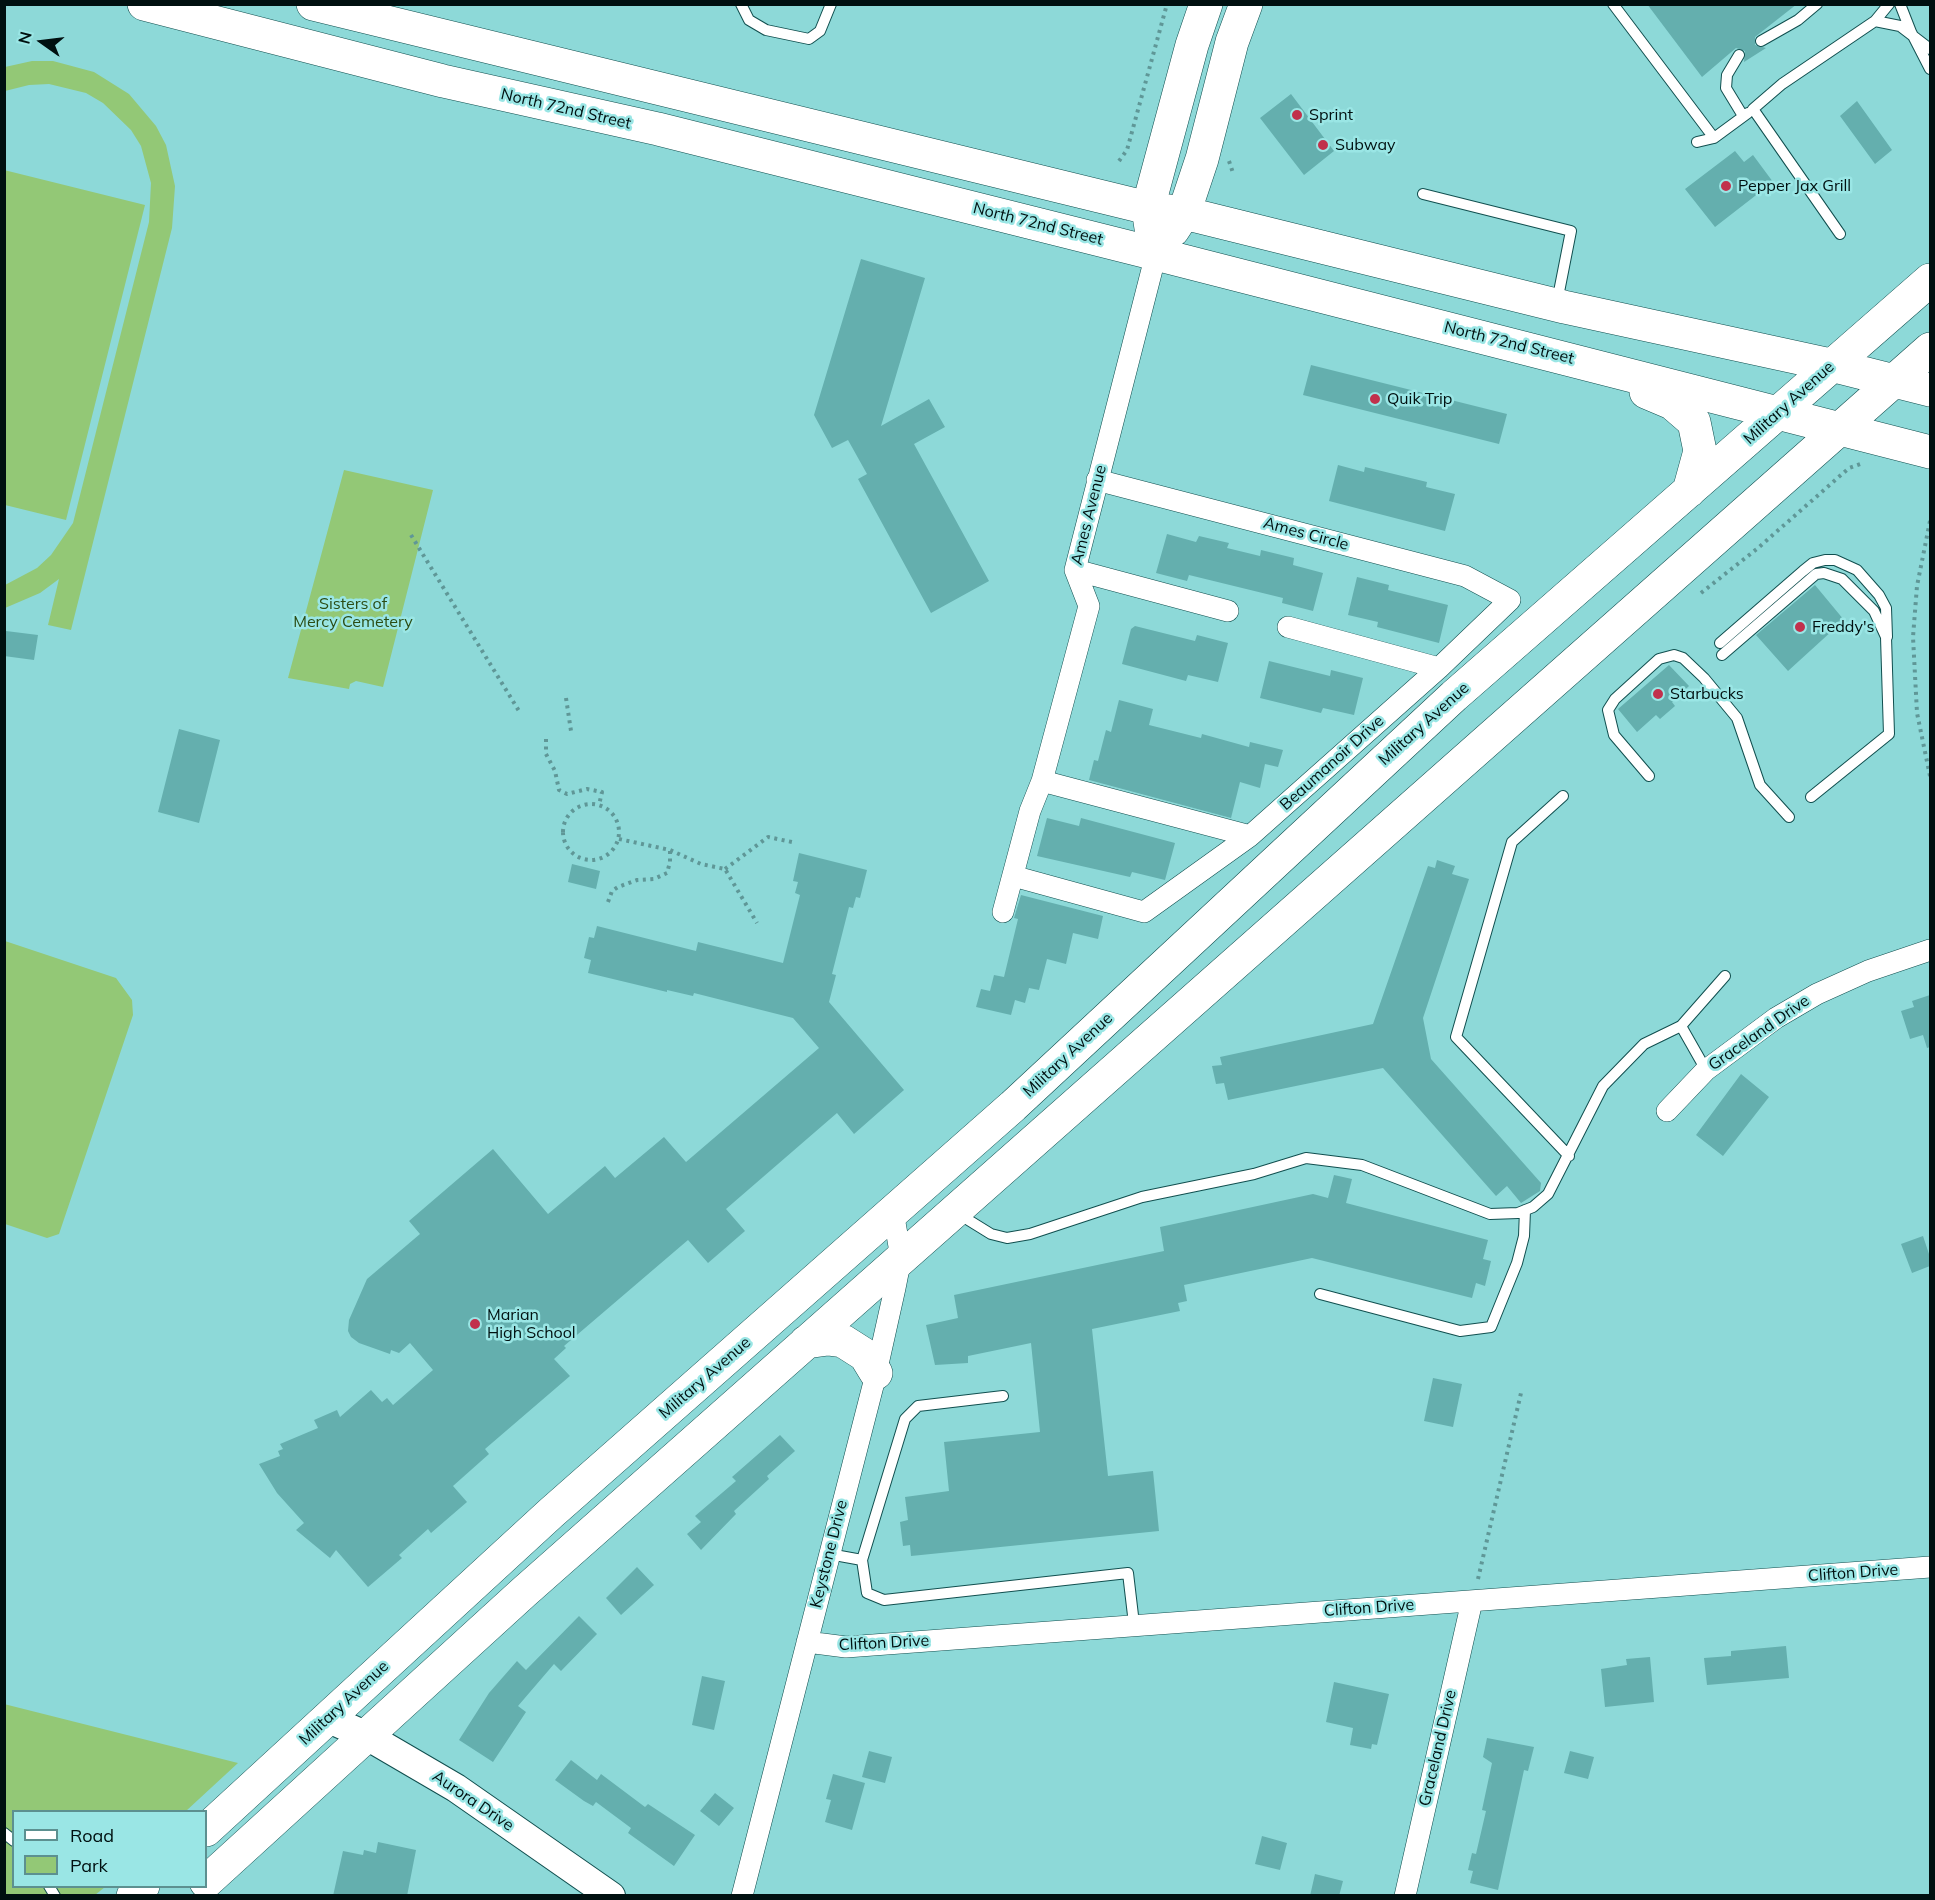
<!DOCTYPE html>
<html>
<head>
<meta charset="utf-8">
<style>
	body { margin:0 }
	#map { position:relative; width:1935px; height:1900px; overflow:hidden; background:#8dd9d8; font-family:Mulish,sans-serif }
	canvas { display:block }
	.frame { position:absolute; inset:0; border:6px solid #001010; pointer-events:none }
	.legend { position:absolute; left:12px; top:1810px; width:195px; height:78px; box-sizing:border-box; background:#9ae6e5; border:2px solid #5c9090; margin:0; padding:8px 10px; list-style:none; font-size:18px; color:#001010 }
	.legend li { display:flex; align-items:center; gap:12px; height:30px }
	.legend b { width:30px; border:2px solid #5c9090 }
	.north { position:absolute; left:12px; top:12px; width:60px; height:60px; -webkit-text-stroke:4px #9ae6e5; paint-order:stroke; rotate:284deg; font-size:16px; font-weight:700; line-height:24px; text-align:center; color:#001010 }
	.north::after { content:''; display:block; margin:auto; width:21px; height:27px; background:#001010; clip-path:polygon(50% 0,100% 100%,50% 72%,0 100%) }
</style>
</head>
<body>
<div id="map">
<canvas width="1935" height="1900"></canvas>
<div class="frame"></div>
<ul class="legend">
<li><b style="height:8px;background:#fff"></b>Road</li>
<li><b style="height:16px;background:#93c876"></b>Park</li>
</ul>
<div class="north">N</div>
</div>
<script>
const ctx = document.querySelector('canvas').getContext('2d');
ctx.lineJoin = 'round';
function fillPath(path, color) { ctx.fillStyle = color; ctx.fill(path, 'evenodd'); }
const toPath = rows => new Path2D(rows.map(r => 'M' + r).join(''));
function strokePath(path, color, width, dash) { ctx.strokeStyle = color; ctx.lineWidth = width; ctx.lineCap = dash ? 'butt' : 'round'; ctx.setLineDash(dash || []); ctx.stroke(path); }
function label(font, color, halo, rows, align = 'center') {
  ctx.font = font + ' Mulish,sans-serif'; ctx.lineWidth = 5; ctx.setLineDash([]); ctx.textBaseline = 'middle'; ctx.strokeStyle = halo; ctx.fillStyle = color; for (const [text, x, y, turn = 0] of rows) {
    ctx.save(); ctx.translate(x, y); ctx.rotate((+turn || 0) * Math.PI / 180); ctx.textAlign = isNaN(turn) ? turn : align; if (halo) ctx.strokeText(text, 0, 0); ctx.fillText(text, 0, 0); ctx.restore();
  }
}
const green = toPath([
	[32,61,53,61,94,72,129,94,156,126,166,145,175,186,172,228,71,630,48,625,59,579,40,593,5,608,5,585,37,568,51,555,73,523,149,222,151,183,141,146,131,130,103,103,86,93,49,84,29,85,5,91,5,67],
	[4,170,145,205,66,520,5,505],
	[344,470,433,490,383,687,356,681,350,684,349,689,288,678],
	[5,941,116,978,132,1000,133,1015,59,1234,47,1238,5,1224],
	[4,1704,238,1763,186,1811,14,1812,14,1886,105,1887,95,1895,5,1895]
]);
const building = toPath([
	[1647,4,1797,4,1755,37,1755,45,1766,48,1744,62,1745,51,1736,48,1702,77],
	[1291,94,1334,151,1304,175,1260,118],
	[1857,101,1892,150,1875,164,1840,116],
	[1735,151,1744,162,1753,155,1773,182,1715,227,1685,189],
	[861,259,925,278,881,426,929,399,945,427,914,444,989,581,931,613,858,479,867,474,848,440,832,448,814,415],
	[1311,365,1507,414,1499,444,1303,395],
	[1338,465,1364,472,1365,467,1427,482,1426,487,1455,494,1445,531,1329,501],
	[1167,534,1196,542,1199,536,1229,543,1227,548,1260,556,1261,550,1294,558,1293,565,1323,573,1313,611,1282,603,1283,598,1189,575,1187,581,1156,573],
	[1357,577,1389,585,1388,590,1448,605,1439,643,1377,627,1378,622,1348,615],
	[1815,585,1844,620,1788,671,1756,635],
	[1135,626,1195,641,1197,635,1228,643,1218,682,1188,675,1186,681,1122,664,1131,629],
	[6,631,38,635,34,660,4,656],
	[1269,661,1330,676,1331,670,1363,678,1354,715,1323,708,1321,713,1260,698],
	[1669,665,1689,686,1672,702,1675,706,1660,719,1656,715,1637,732,1618,709],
	[1119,700,1153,709,1149,725,1201,738,1202,734,1249,747,1250,742,1283,750,1278,767,1265,764,1260,788,1240,782,1231,818,1089,780,1094,760,1098,761,1106,730,1111,732],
	[179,729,220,740,199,823,158,812],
	[1047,818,1079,826,1081,818,1175,843,1165,880,1132,872,1130,877,1037,856],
	[799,853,867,870,860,898,856,897,853,908,849,907,832,974,836,975,829,1002,904,1090,854,1134,837,1113,726,1209,745,1231,708,1263,688,1240,564,1346,566,1348,554,1359,570,1376,485,1449,489,1454,453,1486,467,1502,431,1533,428,1529,399,1555,402,1558,368,1587,336,1550,330,1558,296,1530,304,1523,277,1493,259,1464,280,1456,278,1451,283,1449,280,1444,318,1428,314,1420,337,1410,340,1417,371,1390,382,1402,387,1398,393,1405,433,1370,410,1343,399,1353,391,1350,390,1354,359,1343,351,1337,348,1331,349,1320,367,1279,420,1234,409,1221,493,1149,548,1214,605,1166,615,1178,664,1137,686,1162,819,1048,793,1018,694,993,693,996,667,990,667,992,588,973,591,960,584,958,589,937,594,938,597,926,696,951,698,942,783,963,800,895,795,893,798,882,793,881],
	[1437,860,1455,866,1452,874,1469,879,1423,1018,1431,1059,1541,1183,1540,1191,1521,1203,1507,1186,1496,1196,1383,1068,1228,1100,1224,1083,1216,1084,1212,1066,1222,1065,1220,1057,1373,1024,1428,866,1435,868],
	[572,864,600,871,596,889,568,882],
	[1021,895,1103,916,1098,939,1073,933,1066,964,1047,959,1039,990,1029,988,1025,1003,1015,1000,1011,1015,976,1007,981,989,990,991,994,975,1004,977,1018,919,1014,918],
	[1930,995,1930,1047,1927,1048,1923,1035,1910,1039,1901,1011,1914,1007,1912,1001],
	[1741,1074,1769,1097,1723,1156,1696,1135],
	[1334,1175,1352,1179,1346,1203,1488,1240,1483,1259,1491,1261,1485,1286,1476,1283,1472,1298,1312,1258,1184,1285,1187,1301,1178,1303,1180,1311,1092,1329,1108,1476,1153,1471,1159,1531,911,1556,910,1545,903,1546,900,1522,908,1520,905,1497,949,1491,944,1442,1040,1432,1031,1343,968,1356,968,1363,935,1365,926,1325,958,1318,954,1295,1164,1251,1160,1227,1313,1194,1328,1198],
	[1923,1236,1930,1257,1930,1266,1912,1273,1901,1244],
	[1433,1378,1462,1384,1453,1427,1424,1421],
	[780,1435,795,1451,767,1476,769,1479,734,1511,736,1514,701,1550,687,1534,701,1522,695,1516,736,1481,732,1477],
	[637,1567,654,1585,621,1615,606,1598],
	[579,1616,597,1634,561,1671,554,1664,518,1706,526,1712,493,1762,459,1740,489,1693,517,1661,526,1670],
	[1786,1646,1789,1678,1707,1685,1704,1658,1731,1656,1731,1651],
	[1650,1657,1654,1702,1605,1707,1601,1669,1627,1665,1626,1659],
	[702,1676,725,1681,714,1730,692,1725],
	[1334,1682,1389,1694,1377,1745,1372,1744,1371,1749,1350,1745,1353,1728,1326,1722],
	[1487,1738,1534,1747,1528,1771,1524,1770,1498,1890,1470,1883,1473,1871,1468,1870,1472,1853,1476,1854,1486,1811,1482,1810,1492,1763,1483,1757],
	[869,1751,892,1757,885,1783,862,1777],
	[1570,1751,1594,1757,1588,1779,1564,1773],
	[571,1760,597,1780,601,1774,645,1807,648,1804,695,1835,674,1866,628,1833,631,1828,596,1802,593,1806,584,1801,555,1780],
	[833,1774,865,1783,852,1830,825,1822,831,1800,826,1799],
	[715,1793,734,1808,719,1826,700,1811],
	[1262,1836,1287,1843,1280,1870,1255,1864],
	[378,1842,416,1850,407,1896,333,1896,343,1851,363,1855,364,1850,376,1853],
	[1315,1874,1343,1881,1339,1896,1310,1896]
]);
const path = toPath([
	[1119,161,1127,150,1167,4],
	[1229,161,1233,173],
	[1930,521,1917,586,1913,637,1917,713,1930,776],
	[411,535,519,711],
	[1701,593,1758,548,1849,468,1863,463],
	[566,698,571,731],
	[546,739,546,754,555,771,559,790,567,794,587,789,602,792,599,805],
	'563 832a28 28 0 1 1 56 0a28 28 0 1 1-56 0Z',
	[619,839,670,850,701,864,725,869,757,923],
	[725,869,768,837,792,842],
	[608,902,612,891,618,887,637,880,654,879,667,873,670,862,670,850],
	[1478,1579,1521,1393]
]);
const lane = toPath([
	[741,4,749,20,766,30,809,39,820,31,831,4],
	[1613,4,1714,138],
	[1900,4,1911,32,1930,69],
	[1875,21,1889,4],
	[1761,41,1798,20,1817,4],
	[1739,55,1727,75,1726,88,1743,116],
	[1697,142,1714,138,1748,113],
	[1423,194,1571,231,1557,302],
	[1840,234,1753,109,1782,84,1875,21,1900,26,1930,49],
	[1720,643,1803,571,1813,563,1825,560,1835,560,1857,570,1879,595,1886,608,1887,637],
	[1722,655,1816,574,1824,573,1842,579,1874,611,1886,637,1889,734,1811,797],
	[1649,776,1614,735,1608,710,1615,699,1659,659,1674,655,1683,658,1704,678,1737,718,1760,785,1789,817],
	[1563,796,1512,842,1456,1037,1569,1156],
	[1681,1026,1725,976],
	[957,1213,991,1234,1007,1238,1030,1234,1142,1197,1254,1174,1306,1158,1362,1165,1490,1214,1518,1213,1533,1207,1548,1194,1603,1086,1644,1044,1681,1026,1706,1070],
	[1320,1294,1460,1331,1491,1327,1517,1263,1524,1236,1525,1210],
	[829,1554,862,1560,867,1593,884,1600,1128,1573,1134,1624],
	[862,1560,905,1419,918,1406,1003,1396],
	[4,1833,14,1841],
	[49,1886,55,1896]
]);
const street = toPath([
	[1075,570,1228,611],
	[1288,627,1439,668],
	[1042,781,1250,836],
	[1013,876,1144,912,1250,836,1439,668,1510,600,1465,576,1097,480],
	[1003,912,1030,811,1042,781,1089,606,1075,570,1156,254],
	[1667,1111,1706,1070,1776,1018,1817,994,1868,971,1930,950],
	[807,1642,846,1647,1930,1567],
	[742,1896,874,1382,895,1288,901,1258,893,1211],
	[1405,1896,1472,1601]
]);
const secondary = toPath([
	[327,1718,367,1736,456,1788,611,1896]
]);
const primary = toPath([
	[144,4,443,81,658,129,1156,254,1930,452],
	[313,4,1148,208,1184,213,1564,307,1831,365,1930,390],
	[1151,228,1148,208,1192,45,1206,4],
	[1173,230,1184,213,1202,159,1232,42,1246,4],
	[1646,392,1672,403,1694,422,1700,451,1689,491],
	[806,1342,828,1339,843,1341,865,1355,876,1373],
	[206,1830,551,1513,1013,1106,1454,696,1930,280],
	[206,1882,524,1592,1930,349],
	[133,1896,143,1886]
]);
const markers = [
	[1297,115,6,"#c1314c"],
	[1323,145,6,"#c1314c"],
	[1726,186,6,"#c1314c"],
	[1375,399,6,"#c1314c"],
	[1800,627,6,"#c1314c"],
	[1658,694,6,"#c1314c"],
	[475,1324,6,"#c1314c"]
];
const streetNames = [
	["North 72nd Street",566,109,13],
	["North 72nd Street",1038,224,14],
	["North 72nd Street",1509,343,14],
	["Military Avenue",1789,403,-42],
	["Ames Avenue",1089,515,-76],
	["Ames Circle",1306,534,15],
	["Military Avenue",1424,724,-42],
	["Beaumanoir Drive",1332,763,-42],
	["Graceland Drive",1759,1033,-35],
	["Military Avenue",1068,1055,-43],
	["Military Avenue",705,1378,-41],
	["Keystone Drive",829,1554,-76],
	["Clifton Drive",1853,1573,-4],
	["Clifton Drive",1369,1608,-4],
	["Clifton Drive",884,1643,-3],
	["Military Avenue",344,1703,-43],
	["Graceland Drive",1438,1748,-77],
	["Aurora Drive",473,1801,34]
];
const poiNames = [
	["Sprint",1309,115],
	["Subway",1335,145],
	["Pepper Jax Grill",1738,186],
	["Quik Trip",1387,399],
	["Freddy's",1812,627],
	["Starbucks",1670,694],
	["Marian",487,1315],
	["High School",487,1333]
];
const parkNames = [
	["Sisters of",353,604],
	["Mercy Cemetery",353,622]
];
fillPath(green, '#93c876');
fillPath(building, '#64afae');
strokePath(lane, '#114f4f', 12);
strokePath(street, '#114f4f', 22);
strokePath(secondary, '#114f4f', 30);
strokePath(primary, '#114f4f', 34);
strokePath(path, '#5f9797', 4, [3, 4.5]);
strokePath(lane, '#fff', 10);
strokePath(street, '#fff', 21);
strokePath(secondary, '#fff', 28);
strokePath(primary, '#fff', 33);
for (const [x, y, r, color] of markers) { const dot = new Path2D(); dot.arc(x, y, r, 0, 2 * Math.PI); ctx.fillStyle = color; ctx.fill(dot); strokePath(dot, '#9ae6e5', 2); }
label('16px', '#001010', '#9ae6e5', streetNames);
label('16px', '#001010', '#9ae6e5', poiNames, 'left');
label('16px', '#2b4c14', '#9ae6e5', parkNames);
</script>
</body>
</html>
